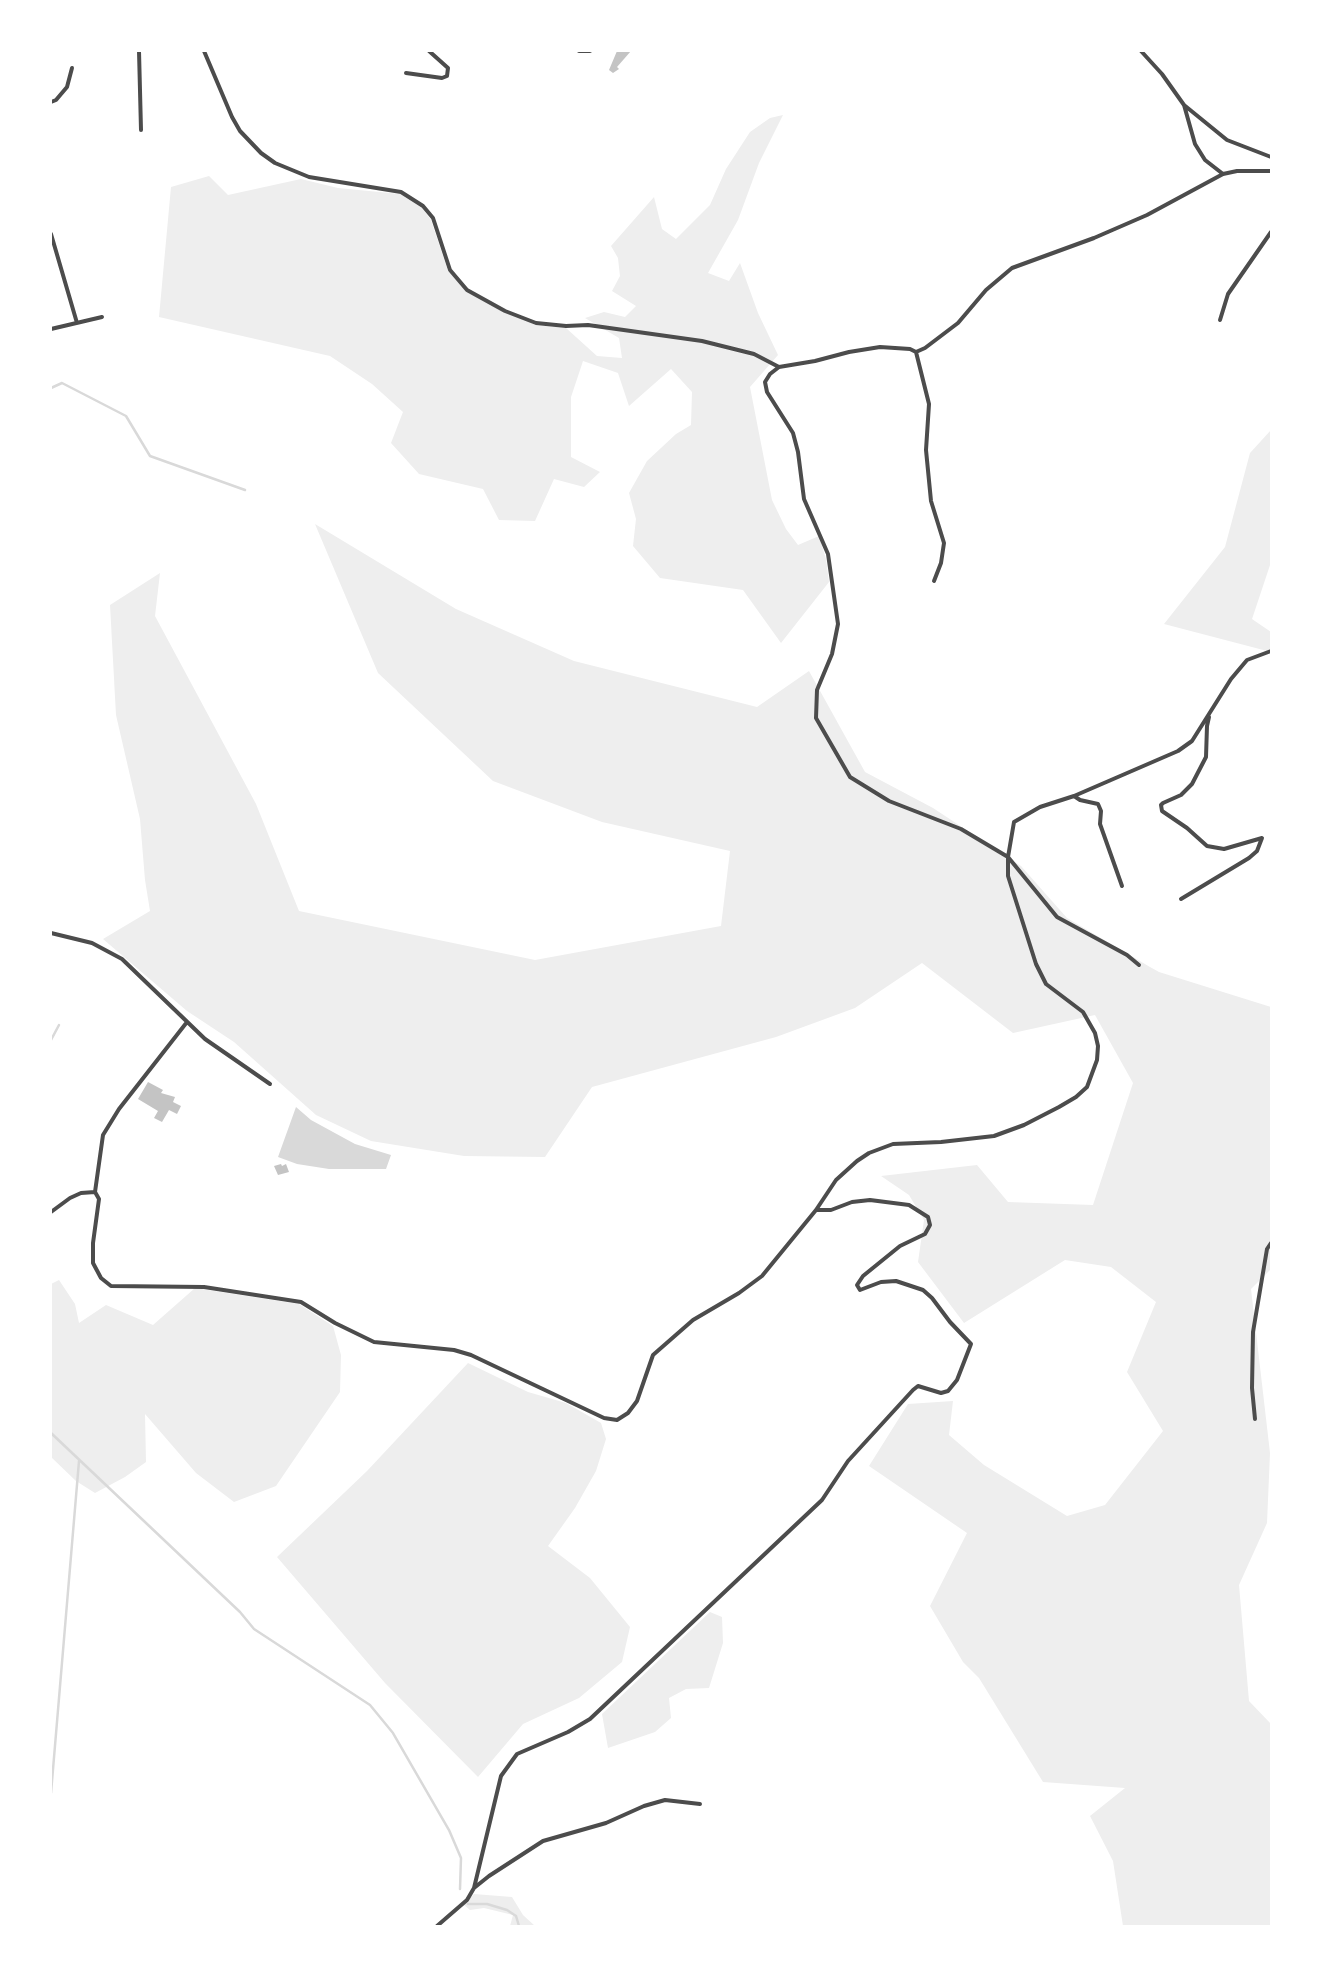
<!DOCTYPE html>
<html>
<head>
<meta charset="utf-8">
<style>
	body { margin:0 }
	#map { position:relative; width:1322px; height:1977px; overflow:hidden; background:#fff; font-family:Georgia,serif }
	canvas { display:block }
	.frame { position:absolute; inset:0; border:52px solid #fff; pointer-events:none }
</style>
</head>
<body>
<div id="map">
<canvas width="1322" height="1977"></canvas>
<div class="frame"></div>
</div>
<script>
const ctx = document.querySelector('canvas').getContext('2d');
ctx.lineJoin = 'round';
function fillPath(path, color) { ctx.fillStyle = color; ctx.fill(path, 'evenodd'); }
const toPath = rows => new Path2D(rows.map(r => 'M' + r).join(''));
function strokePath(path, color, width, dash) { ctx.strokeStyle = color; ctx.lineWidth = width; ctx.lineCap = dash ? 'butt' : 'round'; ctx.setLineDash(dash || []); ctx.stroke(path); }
const green = toPath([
	[783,115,759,163,738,220,708,273,729,281,740,263,758,313,778,355,750,387,772,500,786,529,798,545,819,536,826,559,829,582,781,643,743,590,660,578,633,546,636,519,629,493,647,461,676,434,691,425,692,392,671,369,629,406,618,373,583,361,571,397,571,457,600,472,584,487,554,479,535,521,499,520,483,489,419,474,391,443,403,412,372,384,330,356,159,317,171,187,209,176,228,195,301,179,338,188,400,194,422,208,431,220,448,271,467,291,535,325,566,328,597,356,622,358,619,338,585,318,604,312,625,317,636,306,612,291,620,276,618,258,611,246,654,197,662,229,676,239,710,205,726,169,750,132,770,118],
	[1271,430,1271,562,1252,619,1271,632,1271,652,1164,624,1225,547,1250,453],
	[315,524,456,609,574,661,757,707,809,671,865,772,933,808,1021,866,1067,918,1150,967,1159,972,1271,1007,1271,1269,1251,1289,1270,1453,1267,1523,1239,1585,1249,1701,1271,1724,1271,1926,1123,1926,1113,1861,1090,1816,1125,1788,1043,1782,979,1678,963,1662,930,1606,967,1533,869,1466,908,1404,953,1401,949,1435,984,1465,1067,1516,1105,1505,1163,1431,1127,1372,1156,1302,1111,1267,1065,1260,964,1323,918,1262,924,1220,909,1195,881,1176,977,1165,1008,1202,1093,1205,1133,1083,1095,1015,1013,1033,922,963,855,1008,776,1037,592,1087,545,1157,464,1156,371,1141,316,1115,234,1042,187,1011,103,939,150,911,145,880,140,819,116,715,110,605,160,573,155,616,256,804,299,911,535,960,721,926,730,851,602,822,493,781,378,673],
	[59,1280,75,1304,79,1323,106,1305,153,1325,195,1288,299,1304,333,1326,341,1355,340,1392,276,1486,234,1502,196,1473,145,1414,146,1462,125,1477,95,1493,76,1481,51,1457,51,1284],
	[468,1363,528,1392,566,1403,601,1423,606,1439,596,1471,575,1508,548,1546,590,1578,630,1627,622,1662,579,1698,523,1724,478,1777,385,1683,277,1557,367,1471],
	[710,1612,722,1617,723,1643,709,1688,686,1689,669,1698,671,1718,655,1732,608,1748,602,1714],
	[474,1894,512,1897,523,1915,535,1926,510,1926,513,1915,484,1908,470,1910,464,1905]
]);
const water = toPath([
	[296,1107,311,1120,355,1144,391,1155,386,1169,329,1169,297,1164,278,1157]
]);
const stream = toPath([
	[51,388,62,383,126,416,150,456,245,490],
	[51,1040,59,1025],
	[51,1433,240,1612,254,1629,370,1705,393,1733,449,1830,461,1858,460,1889],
	[51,1793,79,1461],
	[468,1904,487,1904,507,1910,516,1916,519,1926]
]);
const building = toPath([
	[617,51,631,51,617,67,619,69,613,73,609,70],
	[148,1082,163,1090,161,1093,175,1097,173,1102,181,1106,177,1114,169,1110,162,1122,154,1118,158,1111,138,1099],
	[281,1164,282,1166,286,1164,289,1172,278,1175,274,1166]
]);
const minor = toPath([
	[139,51,141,130],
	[204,51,232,117,240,131,261,153,275,163,309,177,401,192,423,206,433,218,450,270,467,290,505,311,536,323,566,326,588,325,702,341,754,354,779,367],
	[579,51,590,51],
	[1141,51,1162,74,1184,105,1195,144,1205,160,1223,174],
	[406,73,442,78,447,76,448,68,429,51],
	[51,102,56,100,67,87,72,68],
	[1184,105,1227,140,1271,157],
	[51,234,77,323],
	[1220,320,1228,294,1271,232],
	[51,329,102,317],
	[916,352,929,404,926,450,931,501,944,543,941,563,934,581],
	[1074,796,1080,800,1098,804,1101,811,1100,824,1122,886],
	[1181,899,1249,858,1257,851,1262,838,1224,849,1207,846,1187,828,1162,811,1161,805,1163,803,1181,795,1192,784,1206,757,1207,726,1209,717],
	[51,933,92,943,122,959,205,1039,270,1084],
	[1139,965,1127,955,1057,917,1008,857,961,829,889,801,850,777,816,718,817,690,832,654,838,624,828,554,804,499,798,452,793,433,767,392,765,382,770,374,779,367,815,361,849,352,880,347,910,349,916,352,925,348,958,323,986,290,1012,268,1094,238,1147,215,1223,174,1237,171,1271,171],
	[95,1192,99,1199,93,1243,93,1263,101,1278,111,1286,204,1287,301,1302,335,1323,374,1342,454,1350,471,1355,604,1418,617,1420,628,1413,637,1401,653,1355,693,1320,739,1293,762,1276,816,1210,836,1180,857,1161,869,1153,893,1144,941,1142,994,1136,1024,1125,1059,1107,1076,1097,1087,1087,1097,1060,1098,1046,1095,1033,1083,1012,1046,984,1036,964,1008,876,1008,857,1014,822,1040,807,1074,796,1178,751,1192,741,1231,679,1247,660,1271,651],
	[95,1192,103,1135,119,1109,187,1022],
	[51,1212,70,1198,81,1193,95,1192],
	[1255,1419,1252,1388,1253,1332,1267,1249,1271,1243],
	[474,1888,501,1776,517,1754,568,1732,590,1719,822,1500,848,1461,913,1390,918,1386,941,1393,948,1391,957,1380,971,1344,950,1322,932,1298,923,1290,896,1281,881,1282,860,1290,857,1285,863,1276,900,1246,925,1234,930,1225,928,1217,909,1205,870,1200,852,1202,831,1210,816,1210],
	[437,1926,467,1900,474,1888,489,1876,543,1841,606,1823,644,1806,665,1800,700,1804]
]);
fillPath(green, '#eee');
fillPath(water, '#d9d9d9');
strokePath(stream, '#d9d9d9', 2.5);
fillPath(building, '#c4c4c4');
strokePath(minor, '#4c4c4c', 4);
</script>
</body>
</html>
